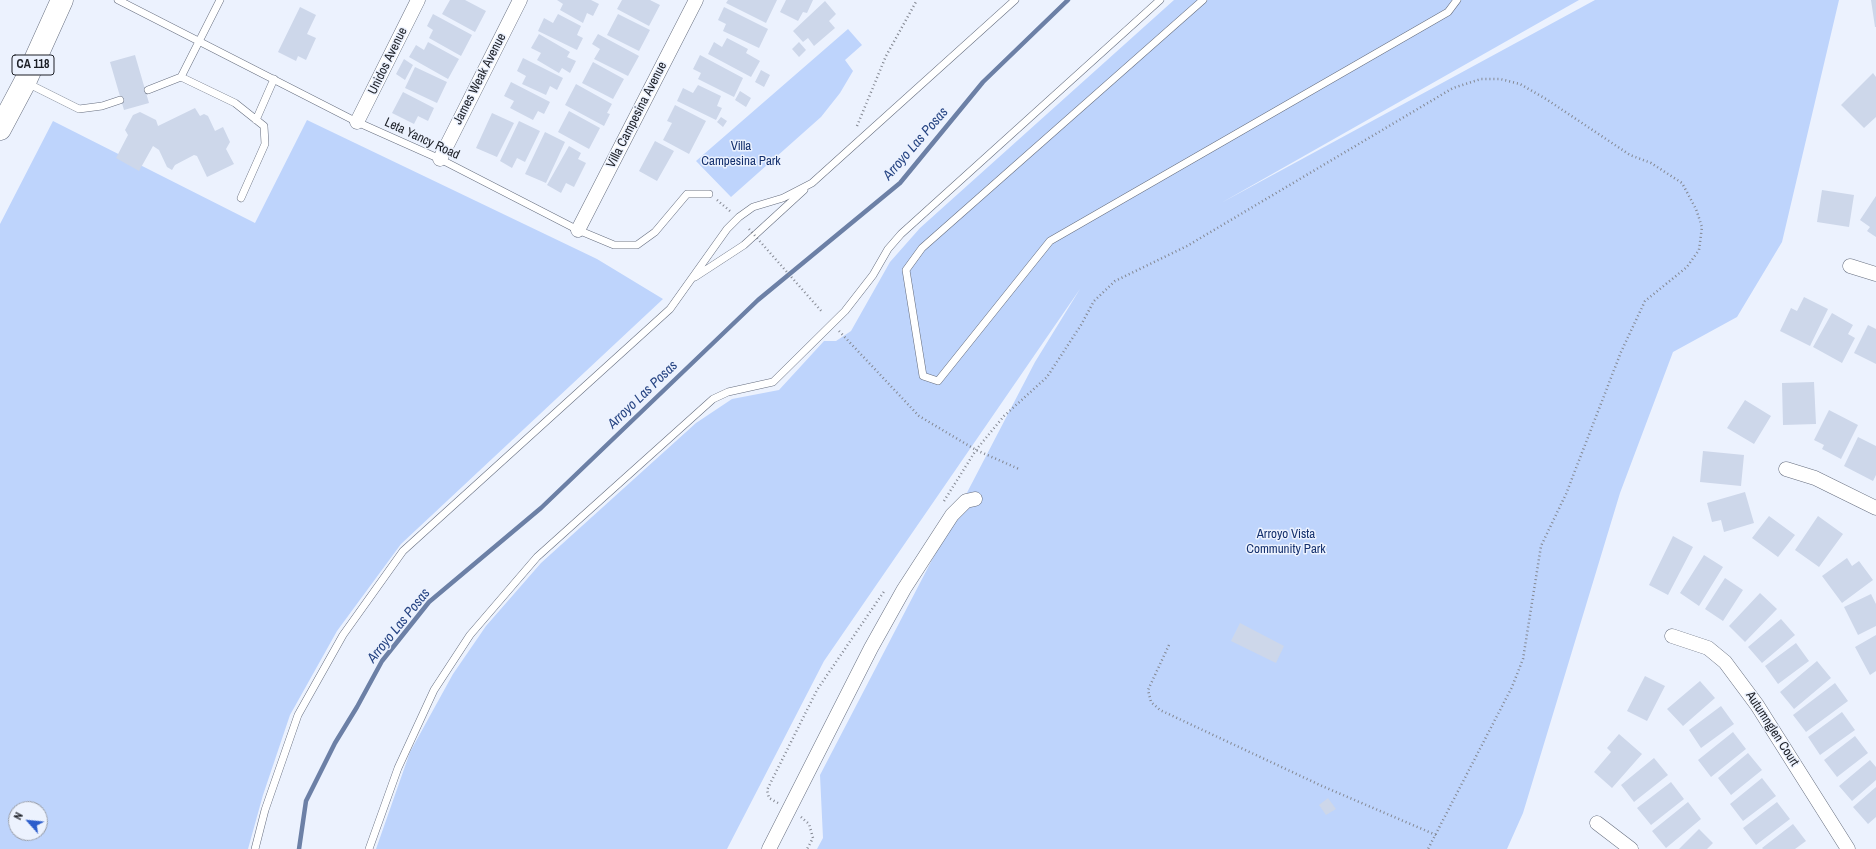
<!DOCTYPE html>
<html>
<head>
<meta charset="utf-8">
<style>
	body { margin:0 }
	#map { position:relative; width:1876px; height:849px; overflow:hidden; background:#ecf2fe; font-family:"Archivo Narrow",sans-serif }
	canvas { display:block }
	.north { position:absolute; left:8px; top:801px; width:40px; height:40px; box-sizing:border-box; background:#ecf2fe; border:1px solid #999ea8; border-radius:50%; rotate:297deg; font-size:11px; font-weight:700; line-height:16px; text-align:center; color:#1c1f26 }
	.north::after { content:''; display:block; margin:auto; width:14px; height:18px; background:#2c5dcc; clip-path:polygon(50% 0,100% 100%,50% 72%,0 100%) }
</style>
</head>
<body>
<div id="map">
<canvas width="1876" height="849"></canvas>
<div class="north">N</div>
</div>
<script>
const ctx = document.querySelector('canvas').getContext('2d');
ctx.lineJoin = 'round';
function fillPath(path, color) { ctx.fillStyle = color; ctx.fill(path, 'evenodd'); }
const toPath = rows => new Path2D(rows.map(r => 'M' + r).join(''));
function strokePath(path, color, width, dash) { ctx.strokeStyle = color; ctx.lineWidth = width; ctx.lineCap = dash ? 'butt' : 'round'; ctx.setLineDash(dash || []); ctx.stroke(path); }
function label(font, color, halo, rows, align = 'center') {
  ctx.font = font + ' "Archivo Narrow",sans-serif'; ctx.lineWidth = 3; ctx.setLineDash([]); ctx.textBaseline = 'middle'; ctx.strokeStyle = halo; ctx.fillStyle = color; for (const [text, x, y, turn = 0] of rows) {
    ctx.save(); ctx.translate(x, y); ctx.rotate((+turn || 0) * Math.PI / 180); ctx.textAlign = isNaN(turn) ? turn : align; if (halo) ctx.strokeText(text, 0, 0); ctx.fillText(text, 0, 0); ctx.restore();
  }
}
const green = toPath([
	[1174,0,1579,0,1221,203,1595,0,1839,0,1782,242,1737,317,1673,352,1620,493,1523,813,1507,849,817,849,823,838,820,775,1035,362,1080,289,824,661,727,849,376,849,410,752,453,674,486,626,541,563,696,423,732,399,779,390,824,341,836,341,851,331,890,262,920,228],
	[848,29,862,45,845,60,853,71,840,93,821,117,731,197,696,161],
	[307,120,597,259,663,299,401,544,337,631,290,715,263,795,248,849,0,849,0,224,53,121,255,223],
	[16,809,40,809,40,833,16,833]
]);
const stream = toPath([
	[299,849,306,801,335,743,357,707,382,661,429,602,541,508,758,300,900,183,983,82,1068,0]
]);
const building = toPath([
	[450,0,465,0,486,11,475,32,442,14],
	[557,0,591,0,599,4,593,16,587,13,583,23,560,10,563,4],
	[622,0,650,0,660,5,649,26,617,9],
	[728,0,777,0,766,23,726,3],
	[786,0,813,0,807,13,803,12,798,21,780,12],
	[1871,0,1876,0,1876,27,1875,27],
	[825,1,836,14,829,21,835,28,814,46,808,38,803,42,793,31],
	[300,7,316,15,307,34,316,38,306,60,298,56,296,61,278,52],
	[724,7,768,29,759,48,723,31,726,24,718,20],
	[433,14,472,35,461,56,429,38,433,30,427,26],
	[558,14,581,26,577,35,583,38,577,50,538,31,544,18,553,23],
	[618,14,650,30,639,51,607,35],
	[539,34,570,52,567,57,576,61,570,73,562,68,559,73,537,60,541,53,531,48],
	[598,34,639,56,628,76,594,59,600,49,592,44],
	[727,38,748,49,746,53,760,61,751,77,708,54,714,42,722,47],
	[428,42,459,59,448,79,409,57,416,45,424,50],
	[799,42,806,50,799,57,792,49],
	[135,55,149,103,124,110,110,62],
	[700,55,743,78,734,97,698,79,701,73,693,69],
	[523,58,563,78,557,90,550,86,546,95,522,84,526,76,517,71],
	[404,59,413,65,405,80,396,74],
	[593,62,624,79,613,99,582,83],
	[415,67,447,82,437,103,405,88],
	[761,70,770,75,764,87,755,82],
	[1873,73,1876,77,1876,117,1864,128,1841,105],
	[511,82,550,102,544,114,538,111,533,120,510,108,514,101,504,96],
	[576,84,612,104,607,113,610,114,604,126,565,105],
	[698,85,721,96,717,106,722,108,716,120,677,101,683,88,693,93],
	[740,91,751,98,746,107,735,100],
	[403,92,434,108,428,121,418,116,414,124,392,113],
	[675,105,706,121,689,154,663,140,672,123,667,121],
	[195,108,200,116,204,114,208,116,215,131,223,127,230,142,226,149,234,164,207,177,197,156,194,155,175,165,172,170,167,167,159,150,153,146,139,171,116,158,128,135,125,130,133,115,140,112,156,120,158,126],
	[569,111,600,128,589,149,558,132],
	[492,113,514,123,497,157,476,148],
	[721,117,727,121,723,127,717,122],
	[519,121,540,131,525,162,517,158,512,168,500,161],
	[545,132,565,142,546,183,525,174],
	[655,141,674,151,657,181,639,171],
	[569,146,581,153,578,159,586,163,574,187,566,183,561,193,547,185],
	[1822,190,1854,195,1849,227,1817,222],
	[1876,196,1876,237,1867,231,1870,227,1860,220],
	[1804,297,1828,309,1810,346,1780,331,1791,308,1797,311],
	[1832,313,1853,325,1848,334,1855,338,1842,363,1813,347],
	[1868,325,1876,329,1876,364,1854,353],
	[1814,382,1816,424,1783,425,1782,383],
	[1745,400,1771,416,1754,444,1727,428],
	[1829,410,1858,425,1841,459,1822,449,1824,445,1814,440],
	[1858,437,1876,446,1876,475,1873,481,1844,466],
	[1703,451,1744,455,1741,486,1700,482],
	[1745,492,1754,523,1724,532,1721,520,1712,522,1707,503],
	[1769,516,1795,535,1778,557,1752,538],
	[1818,516,1843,534,1819,567,1795,550],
	[1673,536,1693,547,1668,595,1649,585],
	[1704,555,1723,567,1699,606,1680,593],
	[1847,558,1852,566,1859,561,1873,580,1842,603,1822,576],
	[1725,578,1743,590,1723,621,1705,609],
	[1760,593,1777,609,1745,642,1729,626],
	[1871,594,1876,604,1876,626,1858,635,1844,607],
	[1781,619,1795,635,1762,663,1748,647],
	[1240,623,1284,646,1276,663,1231,641],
	[1876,635,1876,671,1870,675,1855,647],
	[1796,643,1809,661,1778,684,1765,666],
	[1817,661,1831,678,1794,709,1780,692],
	[1645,676,1665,686,1647,721,1627,711],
	[1700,681,1715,698,1683,726,1667,709],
	[1835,683,1848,701,1806,732,1793,715],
	[1721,706,1734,724,1701,748,1689,730],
	[1842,712,1855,730,1820,755,1808,737],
	[1733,732,1746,749,1711,777,1698,760],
	[1619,734,1642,754,1612,788,1594,772,1611,752,1607,748],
	[1855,736,1868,753,1837,777,1824,760],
	[1748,753,1762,770,1731,795,1718,778],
	[1654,758,1668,775,1634,802,1621,785],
	[1870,760,1876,767,1876,780,1852,801,1839,786],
	[1762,778,1776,796,1743,821,1730,804],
	[1671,782,1684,799,1651,825,1637,808],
	[1876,787,1876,817,1868,824,1853,807],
	[1328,798,1336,809,1326,815,1319,805],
	[1688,802,1701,819,1666,848,1652,831],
	[1777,802,1790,819,1756,845,1743,828],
	[1793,824,1806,841,1795,849,1763,849,1762,848],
	[1699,829,1713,843,1707,849,1679,849]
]);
const path = toPath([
	[857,126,886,56,917,0],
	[717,200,730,211],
	[839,331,919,416,976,450,1019,469],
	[944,501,976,450,1004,416,1047,377,1081,325,1094,301,1115,281,1187,246,1453,88,1481,79,1500,79,1520,84,1546,99,1630,155,1651,163,1682,183,1696,209,1702,227,1699,250,1687,267,1645,301,1621,352,1566,494,1541,546,1523,659,1512,687,1428,849],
	[1169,645,1148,690,1151,702,1160,710,1322,786,1436,835],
	[778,803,769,798,767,790,817,690,885,590],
	[801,817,809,824,813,838,807,849]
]);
const service = toPath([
	[118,0,357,122,440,159,578,230,614,245,637,245,655,232,687,194,709,194],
	[220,0,181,77,235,103,264,126,265,144,241,198],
	[1203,0,922,248,906,270,923,376,938,381,1050,241,1448,12,1457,0],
	[27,83,79,109,102,106,120,100],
	[148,90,181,77],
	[256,120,274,79],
	[695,277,744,245,804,190],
	[255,849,265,810,298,715,343,635,403,551,670,309,727,229,739,217,753,207,783,198,812,183,1015,0],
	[369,849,398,768,434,690,470,635,537,557,713,399,728,392,773,382,845,311,873,275,888,249,901,234,1160,0]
]);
const minor = toPath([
	[357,122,418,0],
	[440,159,520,0],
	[578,230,696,0],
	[1850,266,1876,274],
	[1786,469,1815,478,1876,508],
	[1672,636,1708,648,1725,662,1757,705,1848,849],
	[1597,823,1631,849],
	[769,849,871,648,904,589,952,515,966,501,975,499]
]);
const primary = toPath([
	[0,129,25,82,62,0]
]);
const pathBridge = toPath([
	[749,229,823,313]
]);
const shields = [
	[33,65,42]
];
const shieldNames = [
	["CA 118",33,65]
];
const streetNames = [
	["Unidos Avenue",388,61,-64],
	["James Weak Avenue",480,79,-63],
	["Villa Campesina Avenue",637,115,-63],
	["Leta Yancy Road",422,139,25],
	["Autumnglen Court",1772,729,57]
];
const parkNames = [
	["Villa",741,147],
	["Campesina Park",741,162],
	["Arroyo Vista",1286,535],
	["Community Park",1286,550]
];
const waterNames = [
	["Arroyo Las Posas",916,144,-49],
	["Arroyo Las Posas",643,395,-44],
	["Arroyo Las Posas",399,626,-51]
];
fillPath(green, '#bed4fc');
strokePath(stream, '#6c80a6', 4.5);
fillPath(building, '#cdd7ea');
strokePath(service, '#666e7f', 8);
strokePath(minor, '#666e7f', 15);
strokePath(primary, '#666e7f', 23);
strokePath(path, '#848892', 2.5, [1, 3]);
strokePath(service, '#fff', 7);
strokePath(minor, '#fff', 14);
strokePath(primary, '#fff', 22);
strokePath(pathBridge, '#848892', 2.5, [1, 3]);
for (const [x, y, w] of shields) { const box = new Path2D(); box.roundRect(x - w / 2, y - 10, w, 20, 3); ctx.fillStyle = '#ecf2fe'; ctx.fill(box); strokePath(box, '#1c1f26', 1); }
label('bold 12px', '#1c1f26', null, shieldNames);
label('13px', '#1c1f26', '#ecf2fe', streetNames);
label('13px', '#15316e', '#ecf2fe', parkNames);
label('italic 14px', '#264483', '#ecf2fe', waterNames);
</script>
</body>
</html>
